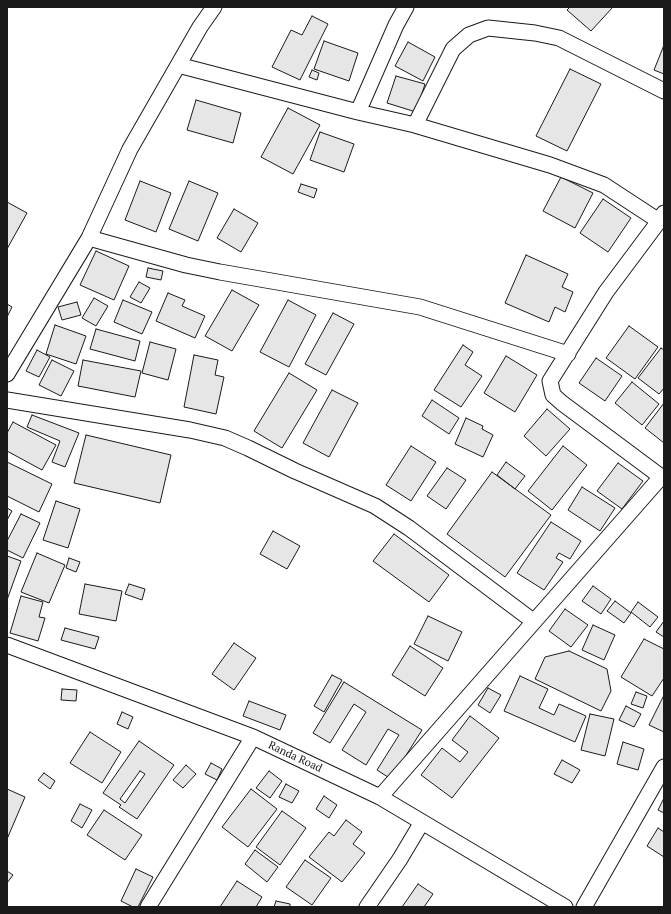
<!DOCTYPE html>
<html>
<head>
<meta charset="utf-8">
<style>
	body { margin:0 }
	#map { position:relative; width:671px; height:914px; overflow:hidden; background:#fff; font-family:"PT Serif",serif }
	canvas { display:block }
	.frame { position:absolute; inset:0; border:8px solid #1a1a1a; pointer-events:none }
</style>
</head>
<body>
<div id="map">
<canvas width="671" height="914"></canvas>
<div class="frame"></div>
</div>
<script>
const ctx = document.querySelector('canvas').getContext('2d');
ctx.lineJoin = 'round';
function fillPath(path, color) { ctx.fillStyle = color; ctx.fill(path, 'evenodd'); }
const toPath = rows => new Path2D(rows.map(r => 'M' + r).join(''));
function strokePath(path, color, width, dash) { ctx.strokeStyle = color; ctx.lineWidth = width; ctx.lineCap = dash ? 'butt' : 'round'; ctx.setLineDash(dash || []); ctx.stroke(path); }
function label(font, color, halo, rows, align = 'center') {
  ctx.font = font + ' "PT Serif",serif'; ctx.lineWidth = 3; ctx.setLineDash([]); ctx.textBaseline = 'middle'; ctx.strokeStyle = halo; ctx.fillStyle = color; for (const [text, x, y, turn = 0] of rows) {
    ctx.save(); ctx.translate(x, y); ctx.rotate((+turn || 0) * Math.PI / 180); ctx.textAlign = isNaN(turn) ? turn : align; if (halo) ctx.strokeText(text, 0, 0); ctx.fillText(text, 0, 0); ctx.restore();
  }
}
const building = toPath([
	[570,7,613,7,591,31,567,10,570,7],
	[312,16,328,24,300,80,272,67,291,30,302,35,312,16],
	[324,41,358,53,349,81,314,69,324,41],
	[408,42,435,57,423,81,395,66,408,42],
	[664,45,664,74,654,70,664,45],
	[570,69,601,84,567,151,536,136,570,69],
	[312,70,319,73,317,80,309,77,312,70],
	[396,76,425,84,416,112,387,103,396,76],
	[196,100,241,113,233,143,187,130,196,100],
	[288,108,320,125,293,174,261,157,288,108],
	[320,132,354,144,344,172,310,160,320,132],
	[561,177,593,193,575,228,543,211,561,177],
	[140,181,171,193,156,232,125,220,140,181],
	[189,181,218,193,198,241,169,229,189,181],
	[301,184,317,189,314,198,298,192,301,184],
	[603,199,631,218,608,252,580,233,603,199],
	[7,202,27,213,7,249,7,202],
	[234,209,258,223,241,252,217,238,234,209],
	[96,251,129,266,114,300,80,285,96,251],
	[526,255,568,274,562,287,573,292,565,312,555,307,549,322,505,303,526,255],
	[148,268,163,271,161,280,146,277,148,268],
	[139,282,150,288,141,303,130,297,139,282],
	[232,290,259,305,232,351,205,336,232,290],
	[168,293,185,300,182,306,205,316,195,338,156,321,168,293],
	[94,298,108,306,96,326,82,318,94,298],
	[123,300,152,312,142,334,114,322,123,300],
	[288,300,316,315,289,367,260,352,288,300],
	[77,302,81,315,62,320,58,307,77,302],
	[7,304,12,307,7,317,7,304],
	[333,313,354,324,326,375,305,364,333,313],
	[55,325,86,336,76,364,46,354,55,325],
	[629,326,658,347,635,379,606,358,629,326],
	[96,329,140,341,135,361,90,349,96,329],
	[150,342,176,349,168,380,142,373,150,342],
	[463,345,473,352,465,365,482,376,461,407,434,390,463,345],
	[661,348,664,350,664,388,659,394,638,378,661,348],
	[37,350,50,357,39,377,26,371,37,350],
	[194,355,218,360,215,375,224,377,216,414,184,407,194,355],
	[506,356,537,375,515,412,484,393,506,356],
	[596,358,622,376,605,401,579,383,596,358],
	[52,360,74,371,61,396,39,385,52,360],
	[83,360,141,371,135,397,78,386,83,360],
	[289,373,317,390,282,448,254,431,289,373],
	[632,382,659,404,642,425,615,403,632,382],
	[332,390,358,403,329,457,303,443,332,390],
	[432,400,459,418,449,434,422,416,432,400],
	[664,403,664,443,645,428,664,403],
	[547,409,570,429,546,456,524,436,547,409],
	[32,415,79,433,65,467,52,462,60,441,27,427,32,415],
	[466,418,483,426,482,429,493,435,483,457,455,444,466,418],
	[13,422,56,445,42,470,7,451,7,433,13,422],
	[86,435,171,455,160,503,74,483,86,435],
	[411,446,436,462,411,501,386,485,411,446],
	[563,446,587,465,552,510,528,491,563,446],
	[7,462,52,484,39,512,7,496,7,462],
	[506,462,525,476,515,489,497,475,506,462],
	[618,463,643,481,622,509,597,491,618,463],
	[447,468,466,480,446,509,427,496,447,468],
	[492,472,551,515,505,577,447,534,492,472],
	[582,487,615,508,600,531,568,510,582,487],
	[56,501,80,509,68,548,43,540,56,501],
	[7,508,12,511,7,520,7,508],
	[21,514,40,523,23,558,7,550,7,541,21,514],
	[551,522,581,541,570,559,559,553,556,558,563,562,544,590,517,573,551,522],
	[273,531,300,546,287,569,260,554,273,531],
	[394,534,449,575,429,602,373,561,394,534],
	[37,553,65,565,49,603,21,592,37,553],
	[7,556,21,561,7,600,7,556],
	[69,558,80,562,76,572,66,568,69,558],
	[85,584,122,591,116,621,79,614,85,584],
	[129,584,145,589,142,600,125,594,129,584],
	[593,586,611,599,601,614,582,601,593,586],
	[21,596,43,602,39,617,45,618,38,641,10,633,21,596],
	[615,601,631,613,624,623,607,611,615,601],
	[638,602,658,617,650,627,631,612,638,602],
	[565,609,588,625,571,647,549,631,565,609],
	[428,616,462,632,448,661,414,644,428,616],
	[664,621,664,637,656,632,664,621],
	[593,625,615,635,604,660,582,650,593,625],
	[65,628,99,637,95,649,61,640,65,628],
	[644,639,664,649,664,678,652,696,621,677,644,639],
	[234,643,256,658,234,690,212,674,234,643],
	[410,646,443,668,425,696,392,675,410,646],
	[569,651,607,669,611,691,601,711,535,679,545,657,569,651],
	[332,675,342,680,324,712,314,706,332,675],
	[520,676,548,689,539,708,554,715,559,704,586,716,575,742,504,711,520,676],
	[344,682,422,730,391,779,377,770,399,735,388,729,366,765,342,750,366,712,354,704,330,743,313,733,344,682],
	[488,688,501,695,490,713,478,705,488,688],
	[62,689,77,690,76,701,61,700,62,689],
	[636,692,647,696,643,708,631,704,636,692],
	[664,695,664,732,649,725,664,695],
	[249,701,286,715,280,730,243,716,249,701],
	[626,706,641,714,634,727,619,720,626,706],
	[122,712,133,717,128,729,117,724,122,712],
	[590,714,614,719,605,756,581,750,590,714],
	[470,716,499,738,452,798,421,775,442,748,460,762,468,752,452,740,470,716],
	[90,732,121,752,102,783,70,763,90,732],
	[139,741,174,765,137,819,119,807,121,805,103,793,139,741],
	[140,771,145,774,125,803,120,799,140,771],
	[623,742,644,749,638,770,617,764,623,742],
	[562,760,580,770,572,783,554,774,562,760],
	[211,763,222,769,217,780,205,774,211,763],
	[186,765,196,774,183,788,173,780,186,765],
	[269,771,282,781,270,798,256,788,269,771],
	[44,773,55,781,50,789,38,780,44,773],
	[286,784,299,791,292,803,279,797,286,784],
	[7,789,25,797,7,839,7,789],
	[251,789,277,809,248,847,222,827,251,789],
	[324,796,337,805,329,818,316,809,324,796],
	[664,798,664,813,658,810,664,798],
	[80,804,92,810,82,828,71,821,80,804],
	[104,810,142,835,125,860,87,835,104,810],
	[282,811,306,828,280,865,256,847,282,811],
	[346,820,362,832,353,844,365,853,342,882,309,857,329,832,334,836,346,820],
	[658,828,664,832,664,857,647,846,658,828],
	[255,850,278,867,267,882,245,864,255,850],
	[305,860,331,878,312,905,286,887,305,860],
	[136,869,153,877,138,907,133,907,121,901,136,869],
	[7,871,13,875,7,883,7,871],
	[237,881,262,897,256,907,220,907,237,881],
	[418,884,433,894,424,907,402,907,418,884],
	[276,901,290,904,290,907,274,907,276,901]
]);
const street = toPath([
	[178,65,358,112,415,125,550,165,604,185,659,221],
	[358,112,396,25,406,7],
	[415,125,453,49,469,35,488,28,535,33,559,38,664,91],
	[664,213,659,221,606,292,550,381,553,395,562,403,664,479],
	[89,238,186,265,220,272,420,307,568,354],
	[7,374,89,238,130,149,200,27,214,7],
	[7,400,190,430,225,438,248,448,295,471,375,506,409,528,533,621],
	[7,645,253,737,380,797,565,907],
	[380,797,661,477],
	[148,907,253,737],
	[367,907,400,859,422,822],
	[584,907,664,767]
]);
const streetNames = [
	["Randa Road",295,757,25]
];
fillPath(building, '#e6e6e6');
strokePath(building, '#1a1a1a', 1);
strokePath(street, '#1a1a1a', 17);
strokePath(street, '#fff', 15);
label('11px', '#1a1a1a', '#fff', streetNames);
</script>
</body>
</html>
